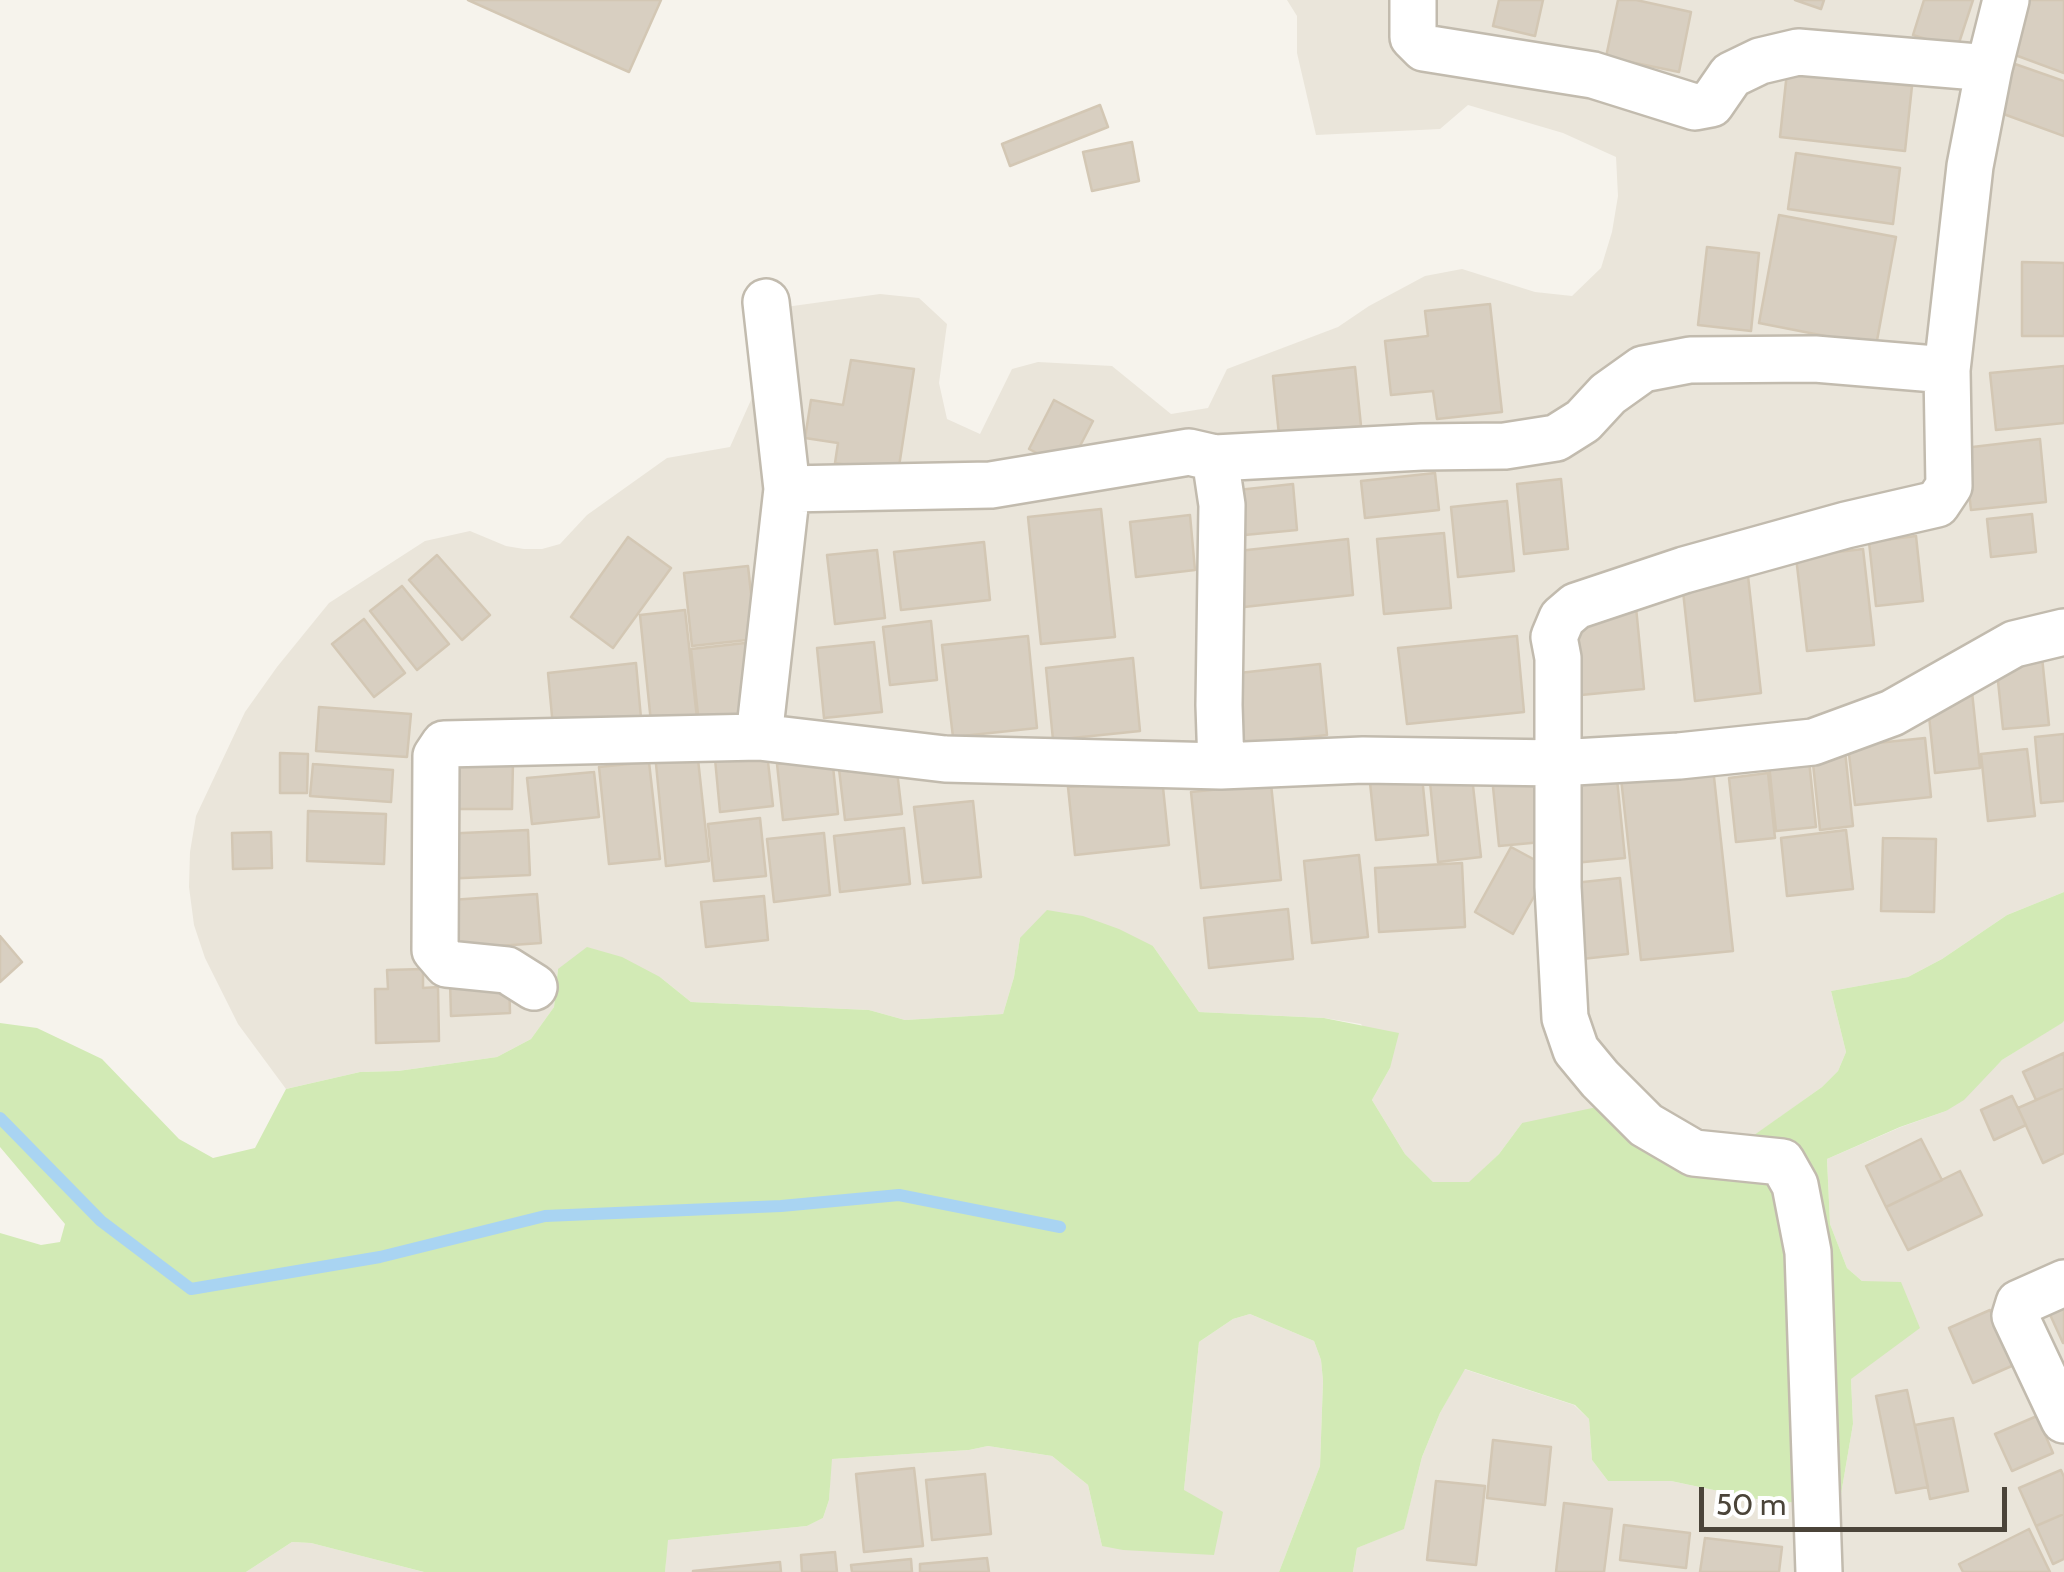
<!DOCTYPE html>
<html>
<head>
<meta charset="utf-8">
<style>
	body { margin:0 }
	#map { position:relative; width:2064px; height:1572px; overflow:hidden; background:#f6f3ec; font-family:Cabin,sans-serif }
	canvas { display:block }
	.scale { position:absolute; left:1699px; top:1487px; width:308px; height:45px; box-sizing:border-box; border:5px solid #4b4439; border-top:0; padding-left:12px; font-size:30px; line-height:35px; white-space:nowrap; color:#4b4439; -webkit-text-stroke:8px #fff; paint-order:stroke }
</style>
</head>
<body>
<div id="map">
<canvas width="2064" height="1572"></canvas>
<div class="scale">50 m</div>
</div>
<script>
const ctx = document.querySelector('canvas').getContext('2d');
ctx.lineJoin = 'round';
function fillPath(path, color) { ctx.fillStyle = color; ctx.fill(path, 'evenodd'); }
const toPath = rows => new Path2D(rows.map(r => 'M' + r).join(''));
function strokePath(path, color, width, dash) { ctx.strokeStyle = color; ctx.lineWidth = width; ctx.lineCap = dash ? 'butt' : 'round'; ctx.setLineDash(dash || []); ctx.stroke(path); }
const residential = toPath([
	[1287,0,2064,0,2064,892,2007,915,1942,959,1908,977,1831,991,1846,1052,1838,1071,1822,1087,1733,1151,1522,1123,1499,1154,1470,1182,1433,1182,1405,1154,1372,1100,1390,1068,1361,1024,1324,1018,1199,1012,1153,946,1020,938,1014,977,1003,1014,905,1020,869,1010,691,1002,660,977,558,969,554,1007,531,1039,497,1057,398,1071,360,1072,286,1089,238,1024,205,958,194,925,189,887,190,852,196,816,245,712,277,667,329,603,425,541,470,531,506,546,524,549,542,549,560,544,587,515,667,458,730,447,755,391,749,312,880,294,919,298,947,324,939,383,947,419,980,434,1012,369,1038,362,1112,366,1171,414,1208,408,1227,369,1338,327,1369,306,1425,276,1462,269,1535,292,1572,296,1601,268,1612,232,1618,196,1616,157,1563,133,1468,105,1440,129,1316,135,1297,53,1297,16],
	[2064,1021,2064,1572,1353,1572,1357,1548,1404,1528,1422,1457,1440,1413,1464,1369,1574,1405,1589,1419,1592,1460,1608,1481,1671,1481,1761,1500,1839,1506,1853,1424,1851,1379,1862,1281,1847,1268,1830,1224,1827,1159,1901,1127,1946,1111,2002,1060],
	[1250,1314,1314,1341,1321,1360,1323,1381,1320,1466,1279,1572,665,1572,667,1540,807,1526,823,1518,829,1500,831,1459,969,1450,988,1446,1052,1456,1088,1485,1102,1546,1184,1490,1199,1342,1233,1319],
	[292,1542,311,1543,424,1572,246,1572]
]);
const green = toPath([
	[2064,892,2064,1021,2062,1023,2002,1060,1964,1100,1946,1111,1900,1127,1827,1159,1830,1224,1847,1268,1862,1281,1901,1282,1920,1328,1851,1379,1853,1424,1839,1506,1761,1500,1671,1481,1608,1481,1592,1460,1589,1419,1575,1405,1465,1369,1440,1413,1422,1457,1404,1529,1357,1548,1353,1572,1279,1572,1320,1466,1323,1381,1321,1360,1314,1341,1250,1314,1233,1319,1199,1342,1184,1490,1223,1512,1214,1555,1123,1550,1102,1546,1088,1485,1052,1456,988,1446,969,1450,832,1459,829,1500,823,1518,807,1526,668,1540,665,1572,424,1572,311,1543,292,1542,246,1572,0,1572,0,1233,41,1245,60,1242,65,1224,0,1147,0,1023,37,1028,102,1059,179,1139,213,1158,255,1148,286,1089,360,1072,398,1071,497,1057,531,1039,554,1007,558,969,587,947,622,957,660,977,691,1002,869,1010,905,1020,1003,1014,1014,977,1020,938,1047,910,1083,916,1119,929,1153,946,1199,1012,1324,1018,1399,1033,1390,1068,1372,1100,1405,1154,1433,1182,1469,1182,1499,1154,1522,1123,1597,1107,1733,1150,1822,1087,1838,1071,1846,1052,1831,991,1908,977,1942,959,2007,915]
]);
const stream = toPath([
	[0,1118,101,1221,191,1289,380,1257,545,1216,781,1206,899,1195,1060,1227]
]);
const building = toPath([
	[468,0,661,0,629,72,468,0],
	[1499,0,1543,0,1535,36,1493,26,1499,0],
	[1618,0,1636,0,1691,12,1679,72,1606,57,1618,0],
	[1795,0,1824,0,1821,9,1795,0],
	[1924,0,1973,0,1957,49,1913,35,1924,0],
	[2025,0,2064,0,2064,73,2007,52,2025,0],
	[2015,64,2064,81,2064,136,1998,112,2015,64],
	[1787,72,1912,86,1905,151,1780,137,1787,72],
	[1100,105,1108,127,1010,166,1002,144,1100,105],
	[1132,142,1139,181,1092,191,1083,152,1132,142],
	[1796,153,1900,168,1893,224,1788,209,1796,153],
	[1779,215,1896,237,1876,346,1759,323,1779,215],
	[1707,247,1759,253,1751,331,1698,325,1707,247],
	[2022,262,2064,263,2064,336,2022,336,2022,262],
	[1490,304,1502,412,1437,419,1433,391,1391,395,1385,341,1428,336,1425,311,1490,304],
	[851,360,914,369,898,473,835,463,838,443,805,438,811,400,843,405,851,360],
	[2064,366,2064,423,1996,430,1990,373,2064,366],
	[1355,367,1361,426,1279,435,1273,376,1355,367],
	[1054,400,1093,421,1068,469,1029,449,1054,400],
	[2040,439,2046,502,1971,510,1964,448,2040,439],
	[1435,473,1439,510,1365,518,1361,481,1435,473],
	[1561,479,1568,549,1524,554,1517,484,1561,479],
	[1293,484,1297,530,1234,536,1229,491,1293,484],
	[1507,501,1514,571,1458,577,1451,507,1507,501],
	[1101,509,1115,637,1041,644,1028,517,1101,509],
	[2032,514,2036,552,1991,557,1987,519,2032,514],
	[1190,515,1195,570,1136,577,1130,522,1190,515],
	[1444,533,1451,608,1384,614,1377,539,1444,533],
	[1916,536,1923,601,1876,606,1869,542,1916,536],
	[628,537,671,568,613,648,571,617,628,537],
	[1348,539,1353,595,1244,607,1238,551,1348,539],
	[984,542,990,600,901,610,894,552,984,542],
	[1863,549,1874,645,1807,651,1796,557,1863,549],
	[877,550,885,618,835,624,827,555,877,550],
	[437,555,490,615,462,640,409,580,437,555],
	[748,566,756,639,692,646,684,573,748,566],
	[1748,576,1761,693,1695,701,1682,582,1748,576],
	[402,586,449,644,417,670,370,611,402,586],
	[1636,607,1644,689,1581,695,1573,613,1636,607],
	[685,610,698,727,652,732,640,615,685,610],
	[364,619,405,673,374,697,332,644,364,619],
	[931,621,937,680,890,685,883,627,931,621],
	[1028,636,1037,728,953,737,942,645,1028,636],
	[1517,636,1524,712,1407,724,1398,648,1517,636],
	[874,642,882,712,824,718,817,648,874,642],
	[745,643,754,718,699,724,691,649,745,643],
	[2042,657,2049,725,2003,729,1996,662,2042,657],
	[1133,658,1140,731,1053,740,1046,668,1133,658],
	[636,663,641,718,553,727,548,673,636,663],
	[1320,664,1327,735,1238,745,1230,674,1320,664],
	[1972,692,1980,768,1935,773,1927,697,1972,692],
	[319,707,411,714,407,757,316,751,319,707],
	[2064,734,2064,801,2041,803,2035,737,2064,734],
	[1925,738,1931,797,1855,805,1848,746,1925,738],
	[2027,749,2035,816,1988,821,1981,754,2027,749],
	[697,750,709,861,666,866,655,754,697,750],
	[1808,751,1816,827,1776,831,1768,755,1808,751],
	[1845,751,1853,826,1820,830,1812,754,1845,751],
	[280,753,308,754,307,793,280,793,280,753],
	[767,753,773,806,720,812,715,759,767,753],
	[832,757,838,814,783,820,777,764,832,757],
	[445,762,513,762,512,809,445,809,445,762],
	[649,762,660,859,609,864,599,767,649,762],
	[896,762,902,814,845,820,839,769,896,762],
	[313,764,393,770,391,802,310,796,313,764],
	[1421,767,1428,835,1376,840,1369,773,1421,767],
	[1471,768,1481,857,1438,862,1429,772,1471,768],
	[1713,768,1733,951,1641,960,1621,778,1713,768],
	[1616,769,1625,858,1574,863,1565,775,1616,769],
	[594,772,599,817,532,824,527,778,594,772],
	[1534,773,1542,842,1499,846,1492,777,1534,773],
	[1768,773,1775,838,1736,842,1729,778,1768,773],
	[1162,778,1169,845,1075,855,1068,787,1162,778],
	[1271,784,1281,880,1201,888,1191,792,1271,784],
	[973,801,981,877,923,883,914,807,973,801],
	[308,811,386,814,384,864,307,861,308,811],
	[760,818,766,876,714,881,708,824,760,818],
	[904,828,910,884,840,892,834,836,904,828],
	[528,830,530,875,442,879,441,834,528,830],
	[1846,830,1853,889,1787,896,1781,838,1846,830],
	[271,832,272,868,233,869,232,833,271,832],
	[824,833,830,895,774,902,767,839,824,833],
	[1883,838,1936,839,1934,912,1881,911,1883,838],
	[1511,847,1550,868,1513,934,1475,912,1511,847],
	[1359,855,1368,937,1312,943,1304,861,1359,855],
	[1462,863,1465,927,1379,932,1375,868,1462,863],
	[1620,878,1628,954,1582,959,1574,883,1620,878],
	[537,894,541,943,455,949,451,900,537,894],
	[764,896,768,940,706,947,701,902,764,896],
	[1288,909,1293,959,1209,968,1204,918,1288,909],
	[0,936,22,962,0,982,0,936],
	[423,969,423,988,438,987,439,1041,376,1043,375,989,388,989,387,970,423,969],
	[509,979,510,1013,451,1016,450,981,509,979],
	[2064,1053,2064,1088,2036,1100,2023,1072,2064,1053],
	[2064,1088,2064,1153,2043,1163,2018,1108,2064,1088],
	[2012,1096,2026,1125,1994,1140,1981,1110,2012,1096],
	[1921,1139,1942,1180,1886,1207,1866,1166,1921,1139],
	[1960,1171,1982,1215,1908,1250,1886,1207,1960,1171],
	[2064,1300,2064,1343,2063,1343,2047,1308,2064,1300],
	[1990,1310,2014,1365,1973,1383,1949,1328,1990,1310],
	[1907,1390,1928,1487,1896,1493,1876,1396,1907,1390],
	[2037,1416,2053,1453,2012,1471,1995,1434,2037,1416],
	[1953,1418,1968,1491,1930,1499,1915,1425,1953,1418],
	[1493,1440,1551,1447,1545,1505,1487,1498,1493,1440],
	[914,1468,923,1546,864,1552,856,1474,914,1468],
	[2061,1470,2064,1477,2064,1514,2036,1526,2019,1488,2061,1470],
	[985,1474,991,1534,932,1540,926,1480,985,1474],
	[1436,1481,1485,1486,1476,1565,1427,1560,1436,1481],
	[1564,1503,1612,1509,1604,1572,1556,1572,1564,1503],
	[2064,1514,2064,1559,2053,1564,2036,1526,2064,1514],
	[1624,1525,1690,1533,1686,1568,1620,1560,1624,1525],
	[2029,1529,2050,1572,1963,1572,1959,1564,2029,1529],
	[1705,1538,1782,1547,1779,1572,1700,1572,1705,1538],
	[835,1552,837,1572,802,1572,801,1555,835,1552],
	[987,1558,989,1572,920,1572,920,1564,987,1558],
	[911,1559,912,1572,852,1572,851,1565,911,1559],
	[780,1562,781,1572,693,1572,693,1571,780,1562]
]);
const minor = toPath([
	[1413,0,1413,37,1424,48,1593,75,1695,107,1711,104,1731,75,1760,61,1798,52,1989,68],
	[1215,458,1222,505,1219,705,1221,766],
	[787,489,991,485,1189,452,1215,458,1422,447,1505,446,1556,438,1583,421,1608,394,1643,369,1690,360,1815,359,1947,370],
	[759,737,787,489,766,302],
	[534,987,507,970,447,964,435,950,436,756,444,744,759,737,945,759,1221,766,1363,760,1557,763,1679,756,1813,742,1892,713,2014,644,2064,632],
	[2064,1283,2019,1303,2015,1316,2064,1420],
	[1819,1572,1808,1252,1795,1185,1782,1162,1694,1153,1646,1125,1600,1079,1576,1050,1565,1018,1558,887,1558,658,1554,637,1562,618,1576,606,1684,570,1846,525,1937,504,1949,486,1947,370,1970,166,1989,68,2006,0]
]);
fillPath(residential, '#eae5da');
fillPath(green, '#d2eab5');
strokePath(stream, '#a9d4f2', 12);
fillPath(building, '#d8cfc1');
strokePath(building, '#d3c7b4', 2.5);
strokePath(minor, '#c2bbae', 50);
strokePath(minor, '#fff', 45);
</script>
</body>
</html>
